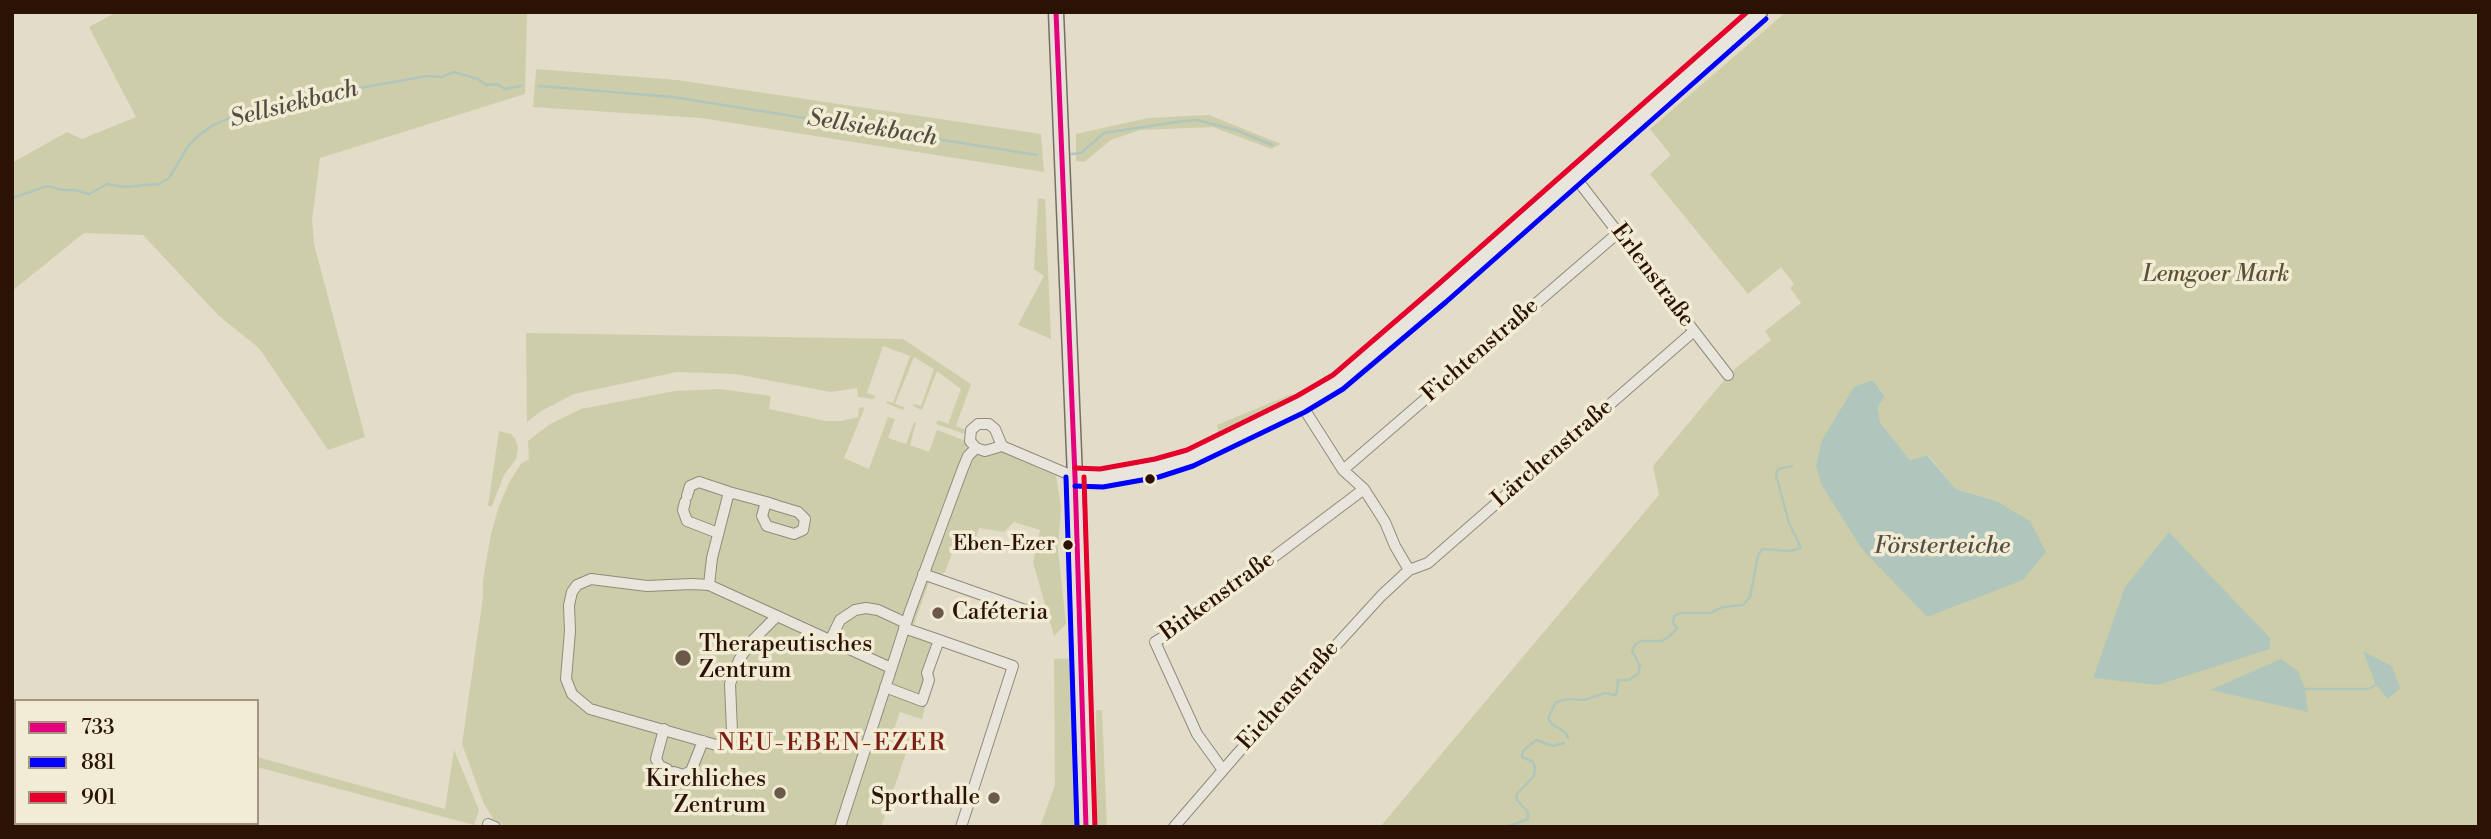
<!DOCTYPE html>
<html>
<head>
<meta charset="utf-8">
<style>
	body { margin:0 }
	#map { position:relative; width:2491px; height:839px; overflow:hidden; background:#e2dcc8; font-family:"Libre Bodoni",serif }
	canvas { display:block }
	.frame { position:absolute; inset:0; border:14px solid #2b1204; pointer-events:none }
	.legend { position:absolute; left:14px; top:699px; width:245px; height:126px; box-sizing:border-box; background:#f3ecd5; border:2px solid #a39581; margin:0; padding:9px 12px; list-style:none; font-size:21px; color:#2b1204 }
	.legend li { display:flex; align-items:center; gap:14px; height:35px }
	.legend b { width:35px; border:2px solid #a39581 }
</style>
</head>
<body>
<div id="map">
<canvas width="2491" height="839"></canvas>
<div class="frame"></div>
<ul class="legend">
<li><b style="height:9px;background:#e5007d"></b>733</li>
<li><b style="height:9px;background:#00f"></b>881</li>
<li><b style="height:9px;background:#e4002b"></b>901</li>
</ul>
</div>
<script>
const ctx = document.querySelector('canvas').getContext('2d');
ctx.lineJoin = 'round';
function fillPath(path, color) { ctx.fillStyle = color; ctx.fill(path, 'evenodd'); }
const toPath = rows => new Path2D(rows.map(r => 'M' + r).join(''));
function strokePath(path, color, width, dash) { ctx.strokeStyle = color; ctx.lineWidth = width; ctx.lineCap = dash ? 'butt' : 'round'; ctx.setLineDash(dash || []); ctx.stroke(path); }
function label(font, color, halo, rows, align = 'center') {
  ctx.font = font + ' "Libre Bodoni",serif'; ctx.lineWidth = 7; ctx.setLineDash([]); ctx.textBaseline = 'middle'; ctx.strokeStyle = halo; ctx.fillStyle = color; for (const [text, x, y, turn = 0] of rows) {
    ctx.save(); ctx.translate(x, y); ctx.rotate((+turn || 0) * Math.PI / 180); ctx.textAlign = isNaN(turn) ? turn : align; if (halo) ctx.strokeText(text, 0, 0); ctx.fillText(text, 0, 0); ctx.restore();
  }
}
const green = toPath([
	[117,12,527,12,525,94,320,158,312,220,314,244,365,437,328,450,259,348,219,316,143,235,84,233,12,291,12,163,67,132,82,139,136,117,89,27],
	[1786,12,2479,12,2479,827,1380,827,1659,495,1653,466,1731,372,1771,340,1765,331,1801,303,1790,288,1794,284,1781,267,1748,294,1650,174,1671,155,1650,129],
	[1873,380,1885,395,1878,407,1880,422,1910,460,1928,455,1956,489,1996,501,1816,466],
	[536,69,677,80,1041,134,1044,172,701,118,533,107],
	[1209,115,1281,144,1271,149,1213,127,1140,130,1111,140,1084,162,1076,161,1076,134,1148,118],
	[1038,198,1045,199,1051,339,1018,325,1044,276,1034,269],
	[526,333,903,339,971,384,956,426,966,430,965,434,936,424,938,420,948,424,961,389,937,371,922,410,913,406,914,404,921,406,934,369,914,357,895,404,904,407,903,410,886,403,887,401,893,403,910,356,883,346,867,393,875,396,874,399,858,397,857,388,831,392,735,374,677,372,574,394,541,411,527,422],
	[720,389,771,396,769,409,826,421,842,421,858,417,859,408,865,407,844,458,869,469,888,417,895,419,888,438,906,444,914,422,916,423,910,445,929,452,937,430,966,441,966,448,982,453,1000,451,1056,476,1061,507,1058,549,1066,624,1054,636,1033,562,1040,530,1014,522,1004,532,979,528,975,540,959,534,945,572,929,582,911,633,941,646,922,719,900,712,893,732,911,738,881,827,507,827,494,820,484,804,462,744,483,597,483,580,491,534,499,506,510,481,521,464,529,459,528,441,550,424,581,409,675,391],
	[1292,394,1294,401,1219,436,1217,425],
	[499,431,511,434,515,439,518,447,516,459,504,475,492,506,488,506],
	[1081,658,1081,827,1040,827,1055,785,1054,659],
	[1096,710,1102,710,1107,827,1097,827],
	[454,750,479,810,474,825,257,767,257,757,445,809]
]);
const water = toPath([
	[1873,380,1885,396,1878,407,1880,422,1910,460,1927,455,1956,489,1996,501,2030,521,2046,552,2023,580,1927,617,1862,549,1821,484,1816,466,1822,440,1854,387],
	[2169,532,2270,638,2270,649,2158,685,2093,678,2125,587],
	[2363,651,2392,666,2400,688,2388,699,2376,685],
	[2281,659,2298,671,2305,689,2308,712,2210,690]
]);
const stream = toPath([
	[539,86,673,97,1037,155],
	[1072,154,1081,153,1104,133,1183,121,1197,120,1236,130,1272,145],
	[12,198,47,186,62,190,76,190,89,194,107,184,123,187,159,184,169,178,189,145,199,135,213,125,230,118,354,89,427,76,441,77,454,72,478,79,486,85,497,84,505,89,521,86],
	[2305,689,2368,689,2376,685],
	[1568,738,1566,733,1552,724,1548,718,1556,702,1568,699,1584,700,1605,693,1615,695,1617,692,1618,680,1629,680,1638,674,1640,666,1632,651,1635,645,1641,641,1662,641,1671,635,1677,628,1673,623,1674,616,1681,613,1710,613,1723,607,1743,605,1750,597,1758,556,1762,549,1791,551,1801,548,1789,523,1776,475,1778,469,1792,466],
	[1507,827,1528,819,1528,812,1517,800,1516,795,1534,776,1535,768,1533,762,1522,757,1523,751,1536,740,1553,746,1564,743]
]);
const street = toPath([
	[1575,177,1728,375],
	[1301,404,1343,470,1364,489,1385,522,1395,546,1409,570],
	[1002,446,995,429,989,424,978,424,971,430,970,441,976,448,985,451,1002,446,1075,477],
	[1343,470,1619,232],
	[687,496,690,486,699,482,729,492],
	[685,502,683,510,687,521,718,533],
	[923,574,1028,611],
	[709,585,712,558,729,492,766,502,778,506,798,512,805,519,803,530,794,534,767,526,762,516,766,502],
	[776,617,750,643,739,660,730,684,732,731,721,744,716,745,590,709,572,694,566,679,570,631,569,605,572,592,577,585,591,579,647,586,692,584,709,585,891,668],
	[939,640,1013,666,961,827],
	[830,641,840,620,855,610,866,608,878,610,906,623],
	[885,687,922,701,929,680,927,673,939,640,904,628],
	[664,729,656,759,660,766,667,769],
	[1223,770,1197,734,1155,642,1185,624,1364,489],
	[674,772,683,775,691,771,703,741],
	[488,824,495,827],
	[840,827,910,611,963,468,968,456,976,448],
	[1174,827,1237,754,1381,596,1409,570,1428,563,1694,331]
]);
const secondary = toPath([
	[1075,477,1101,478,1157,468,1190,458,1301,404,1338,382,1440,295,1760,12]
]);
const primary = toPath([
	[1056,12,1075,477,1086,827]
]);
const bus1 = toPath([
	[1056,12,1075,477,1086,827]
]);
const bus2 = toPath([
	[1066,477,1077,827],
	[1075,486,1103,487,1159,477,1193,466,1305,412,1343,389,1446,302,1766,19]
]);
const bus3 = toPath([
	[1075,468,1100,469,1155,459,1187,450,1297,396,1333,375,1434,288,1747,12],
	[1084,477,1095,827]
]);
const markers = [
	[1150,479,6,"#2b1204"],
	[1068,545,6,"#2b1204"],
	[938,613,7,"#6b5949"],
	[683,658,9,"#6b5949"],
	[780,793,7,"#6b5949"],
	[994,798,7,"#6b5949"]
];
const busNames = [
	["Eben-Ezer",1055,545]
];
const parkNames = [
	["Lemgoer Mark",2216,275]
];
const streetNames = [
	["Erlenstraße",1652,276,53],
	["Fichtenstraße",1481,351,-41],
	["Lärchenstraße",1553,454,-41],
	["Birkenstraße",1218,597,-36],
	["Eichenstraße",1289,696,-48]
];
const poiNames = [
	["Caféteria",952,613],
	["Therapeutisches",699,645],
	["Zentrum",699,671],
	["Kirchliches",766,780,"right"],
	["Zentrum",766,806,"right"],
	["Sporthalle",980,798,"right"]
];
const waterNames = [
	["Sellsiekbach",294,105,-14],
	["Sellsiekbach",872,129,9],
	["Försterteiche",1942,547]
];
const neighbourhoodNames = [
	["NEU-EBEN-EZER",832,744]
];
fillPath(green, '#cdcea9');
fillPath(water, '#b0c6bc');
strokePath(stream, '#b0c6bc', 2.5);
strokePath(street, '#918a7d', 12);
strokePath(secondary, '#766f63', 17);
strokePath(primary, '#766f63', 17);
strokePath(street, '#e8e5dc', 10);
strokePath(secondary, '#e8e5dc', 14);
strokePath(primary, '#e5e1d6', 14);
strokePath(bus1, '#e5007d', 5);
strokePath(bus2, '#00f', 5);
strokePath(bus3, '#e4002b', 5);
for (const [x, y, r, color] of markers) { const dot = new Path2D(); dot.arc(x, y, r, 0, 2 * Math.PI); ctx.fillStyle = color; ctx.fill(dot); strokePath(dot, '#f3ecd5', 2.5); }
label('21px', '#2b1204', '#f3ecd5', busNames, 'right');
label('italic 23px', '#5d5035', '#f3ecd5', parkNames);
label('23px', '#2b1204', '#f3ecd5', streetNames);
label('23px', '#2b1204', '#f3ecd5', poiNames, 'left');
label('italic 24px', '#524e43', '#f3ecd5', waterNames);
ctx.letterSpacing = '2px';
label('24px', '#7a1f14', '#f3ecd5', neighbourhoodNames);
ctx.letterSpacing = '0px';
</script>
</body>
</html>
